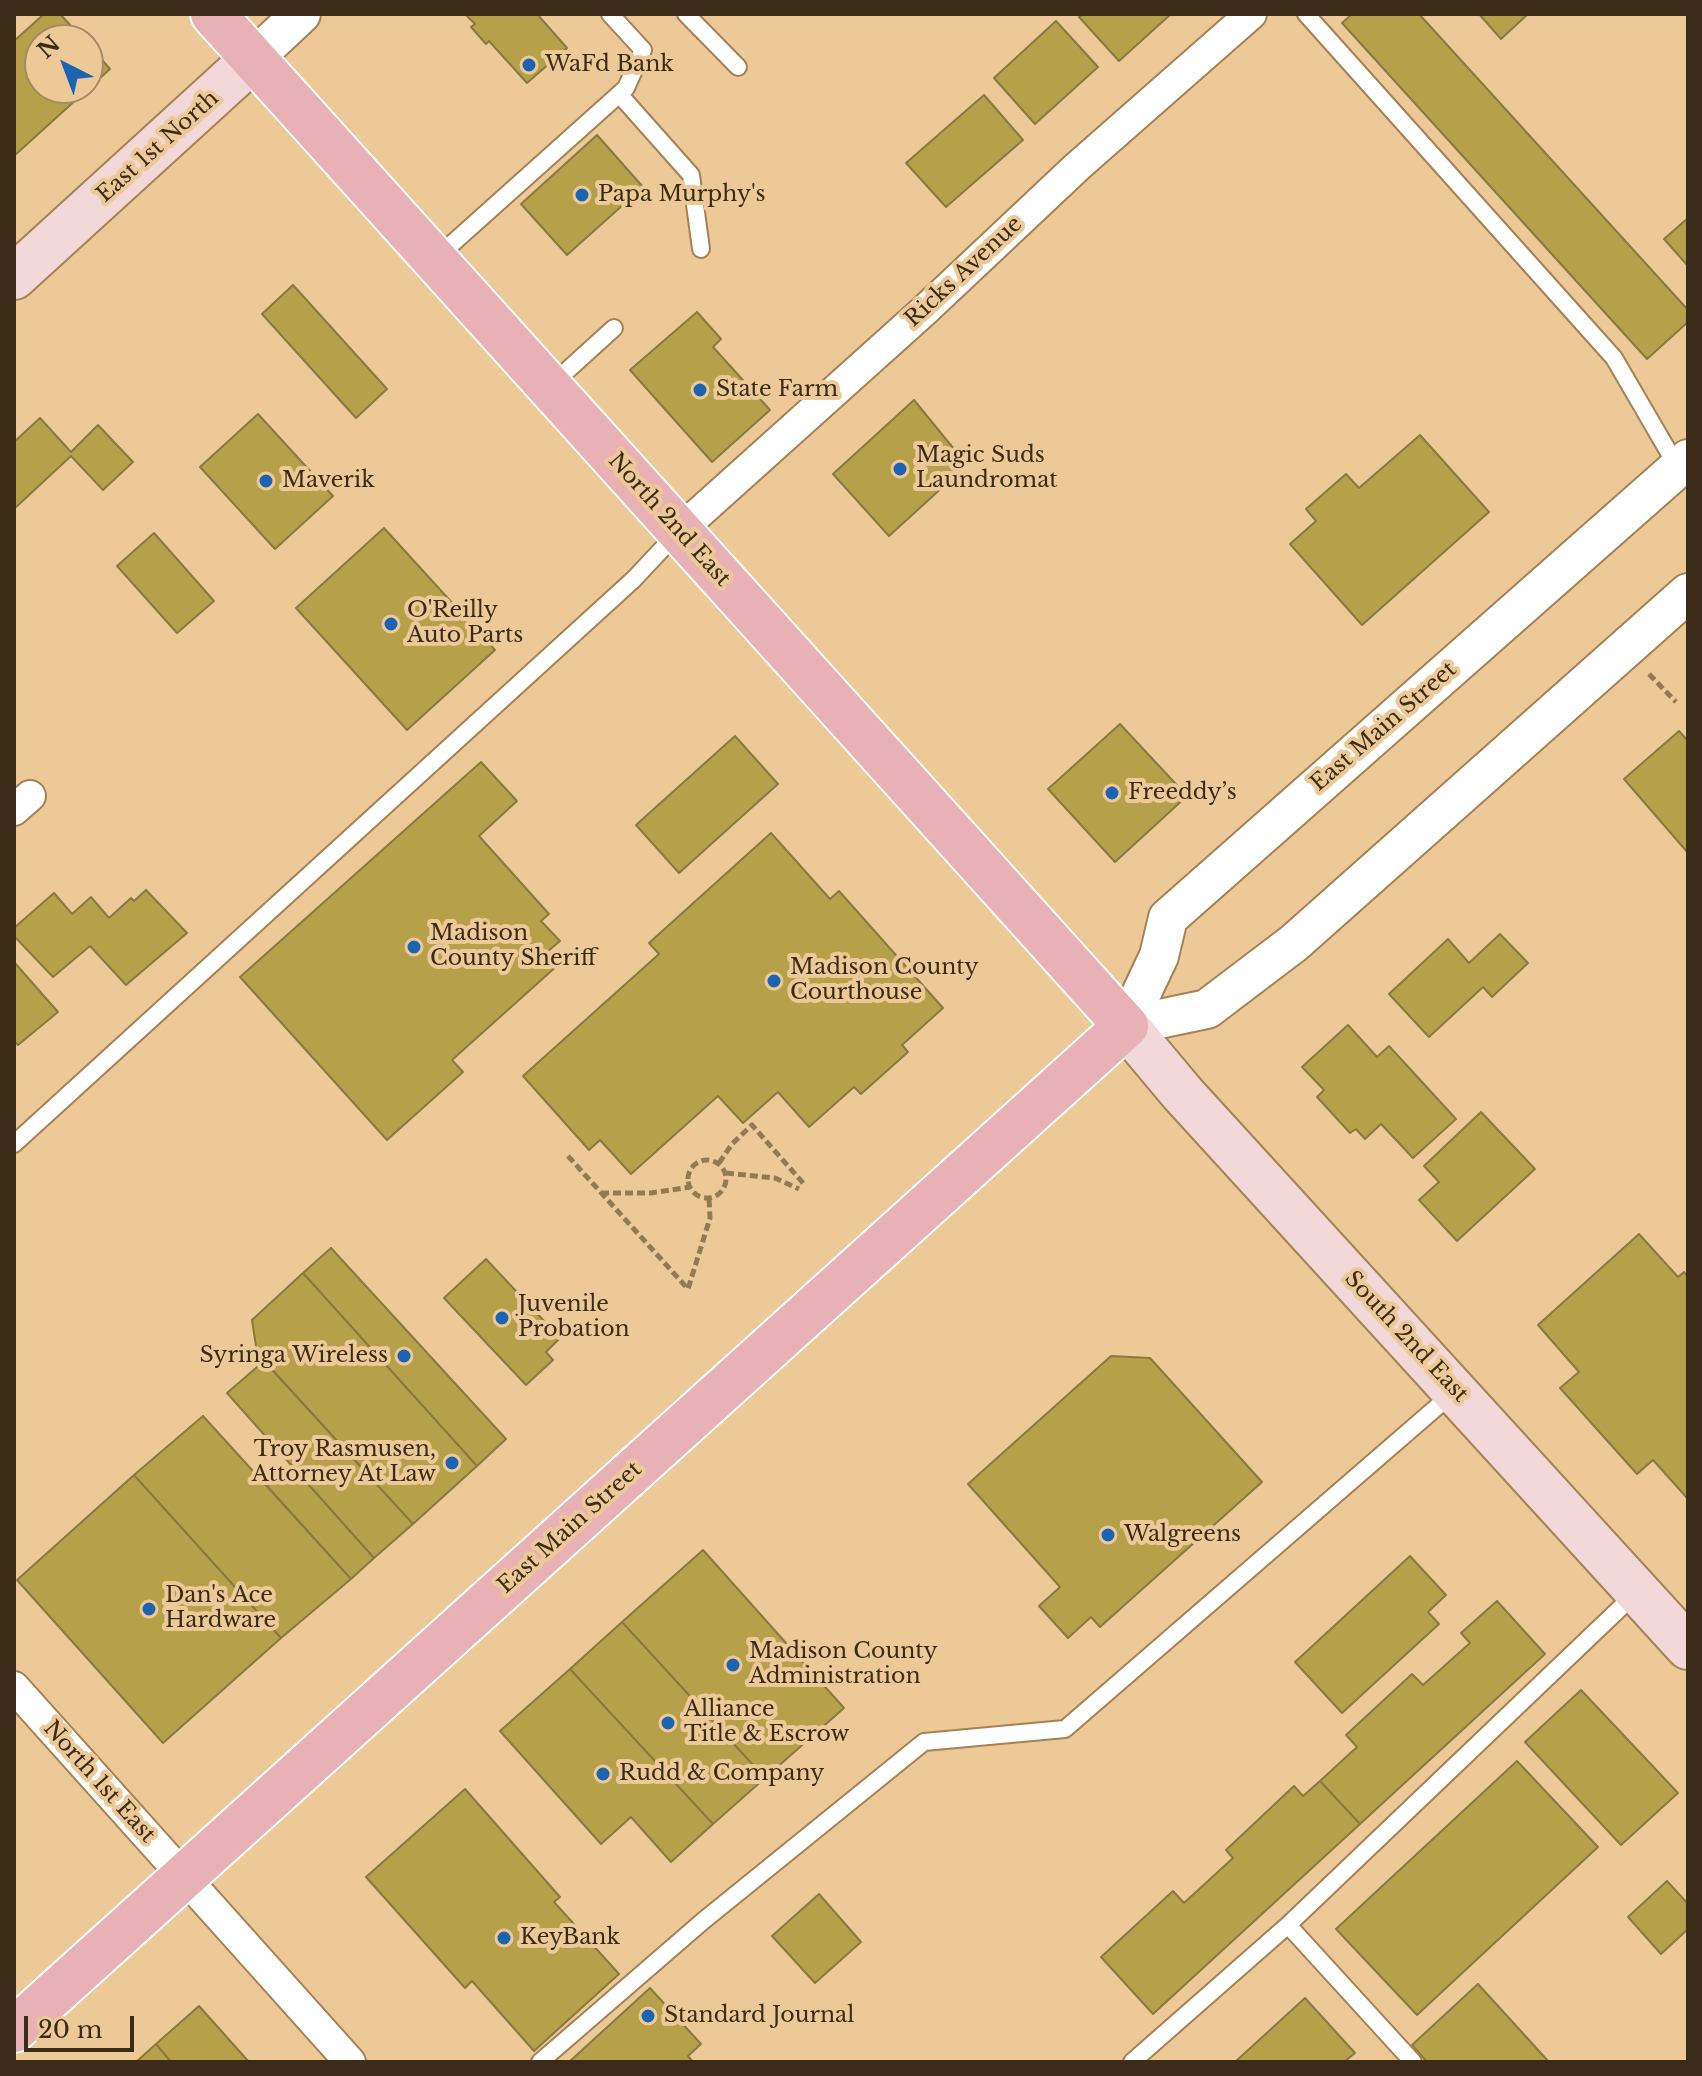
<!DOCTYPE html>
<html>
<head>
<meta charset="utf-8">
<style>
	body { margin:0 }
	#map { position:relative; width:1702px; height:2076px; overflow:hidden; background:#eec998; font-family:"Libre Baskerville",serif }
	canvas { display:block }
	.frame { position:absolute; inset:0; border:16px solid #3a2c18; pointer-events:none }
	.north { position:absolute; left:24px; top:24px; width:80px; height:80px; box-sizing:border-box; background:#eec998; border:2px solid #a68a65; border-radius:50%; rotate:318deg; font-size:22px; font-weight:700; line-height:32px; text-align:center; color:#3a2c18 }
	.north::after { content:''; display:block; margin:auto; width:28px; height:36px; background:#1b63b3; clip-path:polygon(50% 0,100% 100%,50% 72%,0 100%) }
	.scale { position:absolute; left:24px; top:2016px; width:110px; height:36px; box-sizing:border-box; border:4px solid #3a2c18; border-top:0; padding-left:10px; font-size:24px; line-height:28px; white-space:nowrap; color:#3a2c18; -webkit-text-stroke:6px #eec998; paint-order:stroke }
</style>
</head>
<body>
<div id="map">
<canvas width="1702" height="2076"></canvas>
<div class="frame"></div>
<div class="north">N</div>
<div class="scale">20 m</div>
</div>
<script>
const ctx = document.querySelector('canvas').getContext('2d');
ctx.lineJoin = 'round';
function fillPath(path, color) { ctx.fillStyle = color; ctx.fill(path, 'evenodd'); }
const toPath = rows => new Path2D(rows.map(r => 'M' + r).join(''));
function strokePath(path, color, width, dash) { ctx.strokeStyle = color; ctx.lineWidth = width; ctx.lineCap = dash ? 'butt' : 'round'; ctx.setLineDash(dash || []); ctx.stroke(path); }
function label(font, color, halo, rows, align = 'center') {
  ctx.font = font + ' "Libre Baskerville",serif'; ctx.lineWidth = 8; ctx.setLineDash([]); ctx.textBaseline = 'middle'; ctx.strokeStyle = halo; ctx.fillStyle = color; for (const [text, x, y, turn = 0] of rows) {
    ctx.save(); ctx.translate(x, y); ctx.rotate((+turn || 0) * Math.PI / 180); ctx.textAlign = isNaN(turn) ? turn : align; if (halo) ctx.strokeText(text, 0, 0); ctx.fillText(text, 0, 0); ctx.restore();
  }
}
const building = toPath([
	[44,14,60,14,84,40,40,40,40,88,88,88,88,44,110,69,14,156,14,41,44,14],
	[465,14,537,14,567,48,527,83,489,41,486,44,471,27,475,24,465,14],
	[1083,14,1171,14,1119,61,1079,17,1083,14],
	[1352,14,1419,14,1688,310,1688,322,1647,359,1342,23,1352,14],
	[1479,14,1528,14,1501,39,1479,14],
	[1056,21,1098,67,1035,124,994,78,1056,21],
	[984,95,1023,140,946,207,906,163,984,95],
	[597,135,643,187,567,255,521,204,597,135],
	[1688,218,1688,266,1664,239,1688,218],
	[293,285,387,389,356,418,262,314,293,285],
	[697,312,721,339,713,347,770,410,712,462,630,370,697,312],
	[914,400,967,465,889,536,833,474,914,400],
	[258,414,333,496,275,549,200,467,258,414],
	[40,418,71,452,98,425,133,462,103,490,71,456,14,509,14,442,40,418],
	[1420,435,1489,512,1362,625,1290,544,1316,521,1306,509,1346,474,1359,488,1420,435],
	[384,528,495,650,407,730,296,608,384,528],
	[154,533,214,601,177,633,117,566,154,533],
	[1120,724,1187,796,1115,862,1048,789,1120,724],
	[1679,731,1688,741,1688,853,1624,779,1679,731],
	[735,736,778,784,679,873,636,825,735,736],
	[481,762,517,801,479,836,549,914,541,921,560,941,547,952,558,965,452,1060,463,1072,387,1140,240,977,481,762],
	[771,833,830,899,839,891,943,1008,902,1045,908,1052,861,1094,854,1087,809,1127,778,1092,743,1123,718,1096,631,1174,600,1140,589,1150,523,1076,659,954,649,943,771,833],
	[146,890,187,933,126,985,90,946,53,977,14,936,14,928,54,893,72,914,91,897,109,918,131,898,134,901,146,890],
	[1500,934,1528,963,1492,997,1483,987,1429,1037,1389,994,1448,939,1469,963,1500,934],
	[14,962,58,1012,18,1045,14,1041,14,962],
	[1348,1025,1377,1057,1389,1046,1456,1119,1413,1158,1381,1124,1365,1139,1356,1129,1350,1133,1317,1097,1324,1090,1302,1067,1348,1025],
	[1481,1112,1535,1169,1457,1241,1419,1200,1439,1182,1424,1166,1481,1112],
	[1639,1234,1678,1277,1684,1272,1688,1277,1688,1499,1653,1460,1637,1474,1560,1388,1579,1372,1538,1325,1639,1234],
	[331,1248,506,1439,477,1466,303,1273,331,1248],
	[486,1259,560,1338,546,1352,553,1360,526,1385,444,1298,486,1259],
	[303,1273,477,1466,413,1524,257,1353,252,1320,303,1273],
	[1111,1356,1150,1358,1262,1482,1100,1627,1091,1617,1068,1638,1039,1606,1060,1587,968,1484,1111,1356],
	[264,1361,413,1524,374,1558,227,1393,264,1361],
	[203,1416,351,1579,281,1638,134,1475,203,1416],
	[291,1465,374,1558,351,1579,267,1486,291,1465],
	[134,1475,281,1638,163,1743,17,1580,134,1475],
	[703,1550,844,1708,765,1778,622,1622,703,1550],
	[1410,1556,1446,1595,1428,1612,1439,1624,1342,1713,1295,1662,1410,1556],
	[1497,1601,1545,1654,1360,1824,1320,1781,1357,1747,1346,1735,1412,1674,1423,1685,1470,1643,1461,1633,1497,1601],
	[622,1622,765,1778,713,1824,570,1669,622,1622],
	[570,1669,713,1824,671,1862,631,1817,601,1844,500,1731,570,1669],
	[1581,1690,1678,1793,1621,1845,1525,1742,1581,1690],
	[1517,1761,1598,1847,1417,2015,1336,1929,1517,1761],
	[1320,1781,1360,1824,1153,2014,1101,1957,1173,1891,1184,1903,1233,1858,1226,1850,1294,1786,1303,1796,1320,1781],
	[465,1789,560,1897,554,1902,619,1974,534,2051,472,1981,465,1988,366,1877,465,1789],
	[1667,1881,1688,1904,1688,1929,1661,1954,1628,1917,1667,1881],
	[819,1894,861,1942,815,1983,772,1936,819,1894],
	[1478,1984,1549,2062,1427,2062,1412,2045,1478,1984],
	[650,1988,701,2044,688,2056,693,2062,569,2062,650,1988],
	[1305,1998,1355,2053,1344,2062,1235,2062,1305,1998],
	[199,2006,249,2062,171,2062,156,2044,199,2006],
	[156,2044,171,2062,136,2062,156,2044]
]);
const path = toPath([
	[1649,674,1676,702],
	[568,1156,688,1289,710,1218,709,1198],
	'688 1179a19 19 0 1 1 38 0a19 19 0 1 1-38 0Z',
	[719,1163,732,1144,752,1125,804,1184],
	[726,1173,775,1178,799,1189],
	[601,1193,651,1193,690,1187]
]);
const service = toPath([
	[686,14,738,67],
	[1306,14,1614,358,1678,468],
	[619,94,691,175,701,249],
	[435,259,626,88,643,50,610,14],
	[550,386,614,328],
	[14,1144,634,579,678,532],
	[1288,1925,1637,1592],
	[540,2062,703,1921,924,1742,1065,1729,1453,1393],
	[1132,2062,1288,1925,1413,2062]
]);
const minor = toPath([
	[679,531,925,310,1078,166,1251,14],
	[14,810,30,796],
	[14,1687,350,2062]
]);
const tertiary = toPath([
	[253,59,301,14],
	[1126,1026,1159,956,1168,918,1688,459],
	[1126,1026,1207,1009,1294,943,1688,593]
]);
const secondary = toPath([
	[14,277,253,59],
	[1126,1026,1183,1094,1688,1647]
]);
const primary = toPath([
	[14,2030,1126,1026,213,14]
]);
const markers = [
	[529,65,8,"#1b63b3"],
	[582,195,8,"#1b63b3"],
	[700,390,8,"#1b63b3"],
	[900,469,8,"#1b63b3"],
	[266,481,8,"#1b63b3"],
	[391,624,8,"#1b63b3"],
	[1112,793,8,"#1b63b3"],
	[414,947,8,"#1b63b3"],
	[774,981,8,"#1b63b3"],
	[502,1318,8,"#1b63b3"],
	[404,1356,8,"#1b63b3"],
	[452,1463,8,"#1b63b3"],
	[1108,1535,8,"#1b63b3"],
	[149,1609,8,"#1b63b3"],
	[733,1665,8,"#1b63b3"],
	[668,1723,8,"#1b63b3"],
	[603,1774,8,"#1b63b3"],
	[504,1938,8,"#1b63b3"],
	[648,2016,8,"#1b63b3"]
];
const poiNames = [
	["WaFd Bank",545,65],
	["Papa Murphy's",598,195],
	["State Farm",716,390],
	["Magic Suds",916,456],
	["Laundromat",916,481],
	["Maverik",282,481],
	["O'Reilly",407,611],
	["Auto Parts",407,636],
	["Freeddy’s",1128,793],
	["Madison",430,934],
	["County Sheriff",430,959],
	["Madison County",790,968],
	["Courthouse",790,993],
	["Juvenile",518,1305],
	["Probation",518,1330],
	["Syringa Wireless",388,1356,"right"],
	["Troy Rasmusen,",436,1450,"right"],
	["Attorney At Law",436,1475,"right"],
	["Walgreens",1124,1535],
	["Dan's Ace",165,1596],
	["Hardware",165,1621],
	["Madison County",749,1652],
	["Administration",749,1677],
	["Alliance",684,1710],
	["Title & Escrow",684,1735],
	["Rudd & Company",619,1774],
	["KeyBank",520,1938],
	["Standard Journal",664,2016]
];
const streetNames = [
	["East 1st North",158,147,-42],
	["Ricks Avenue",964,272,-43],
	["North 2nd East",669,520,48],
	["East Main Street",1384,727,-41],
	["South 2nd East",1406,1337,47],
	["East Main Street",570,1528,-42],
	["North 1st East",99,1782,48]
];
fillPath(building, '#b6a04a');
strokePath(building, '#887942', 2);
strokePath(service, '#a48253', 20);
strokePath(minor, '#a48253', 34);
strokePath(tertiary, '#a48253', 42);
strokePath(secondary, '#a48253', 48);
strokePath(primary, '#fff', 48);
strokePath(path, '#937a57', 5, [8, 4]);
strokePath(service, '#fff', 16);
strokePath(minor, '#fff', 30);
strokePath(tertiary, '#fff', 38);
strokePath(secondary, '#f3d8da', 44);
strokePath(primary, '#e7b1b6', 44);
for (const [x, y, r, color] of markers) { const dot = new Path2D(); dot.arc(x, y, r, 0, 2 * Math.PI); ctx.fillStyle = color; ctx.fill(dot); strokePath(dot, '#eec998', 3); }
label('22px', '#3a2c18', '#eec998', poiNames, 'left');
label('22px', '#3a2c18', '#eec998', streetNames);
</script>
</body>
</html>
